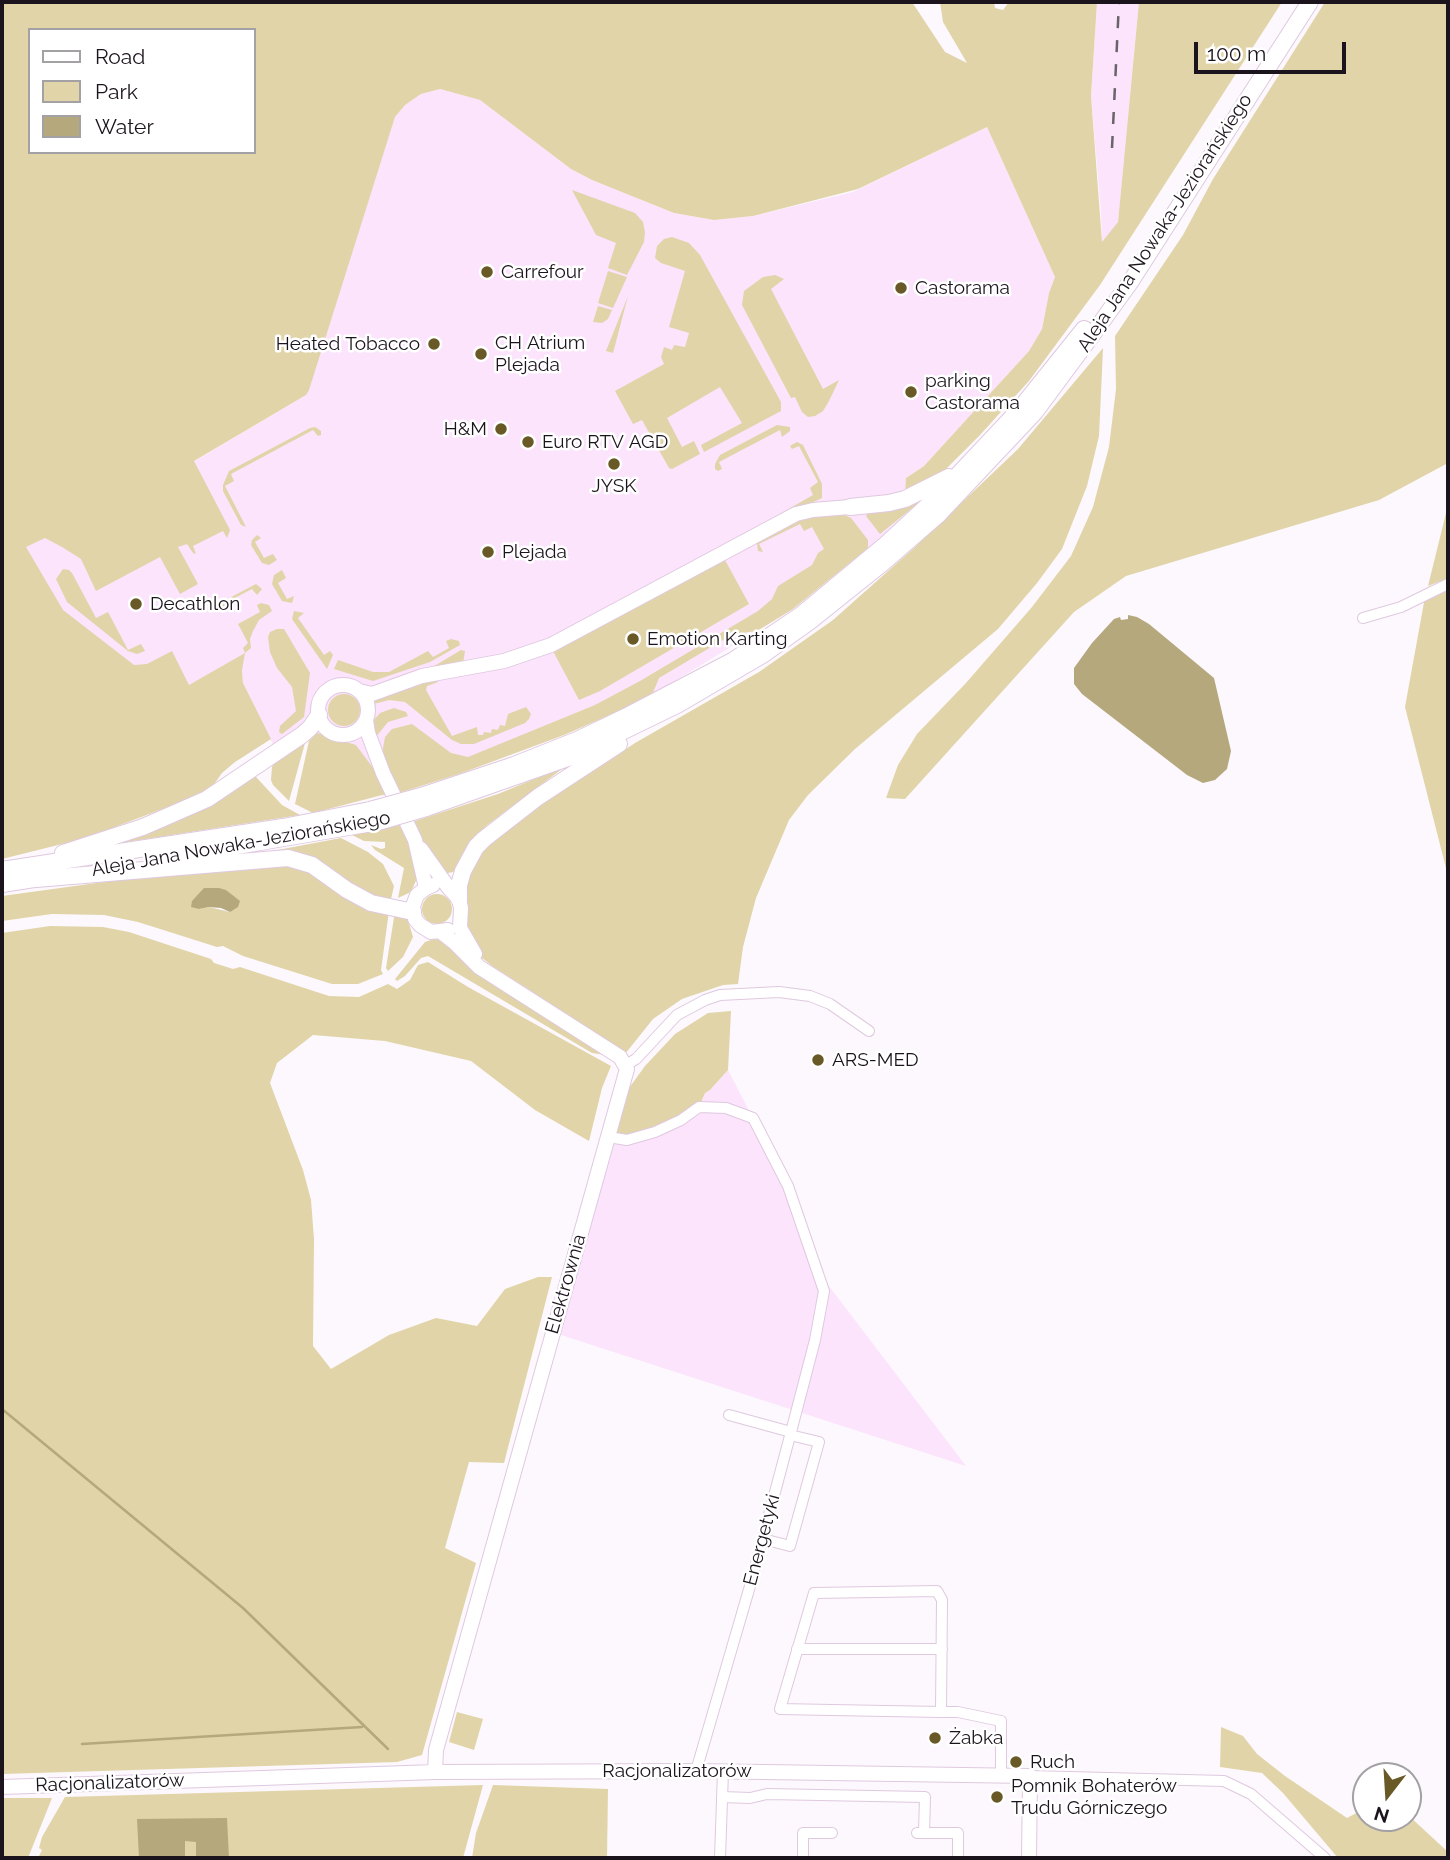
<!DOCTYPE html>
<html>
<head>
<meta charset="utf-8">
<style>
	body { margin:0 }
	#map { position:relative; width:1450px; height:1860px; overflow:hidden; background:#fcf8fd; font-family:Raleway,sans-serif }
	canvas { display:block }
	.frame { position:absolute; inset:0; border:4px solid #1c141c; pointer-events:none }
	.legend { position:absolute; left:28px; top:28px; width:228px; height:126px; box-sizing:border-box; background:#fff; border:2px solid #a4a1a4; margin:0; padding:9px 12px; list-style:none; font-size:21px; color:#1c141c }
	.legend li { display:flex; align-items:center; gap:14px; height:35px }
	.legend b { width:35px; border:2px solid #a4a1a4 }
	.north { position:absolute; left:1352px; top:1762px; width:70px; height:70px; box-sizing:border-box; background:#fff; border:2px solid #a4a1a4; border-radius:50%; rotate:197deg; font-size:19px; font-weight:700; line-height:28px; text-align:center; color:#1c141c }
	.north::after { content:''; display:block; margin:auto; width:24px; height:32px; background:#685927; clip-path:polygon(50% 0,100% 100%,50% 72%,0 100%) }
	.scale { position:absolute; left:1194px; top:42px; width:152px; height:32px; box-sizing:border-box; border:4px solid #1c141c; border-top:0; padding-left:9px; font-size:21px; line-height:24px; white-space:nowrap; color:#1c141c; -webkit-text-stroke:5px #fff; paint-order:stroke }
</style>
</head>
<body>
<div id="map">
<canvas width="1450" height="1860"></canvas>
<div class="frame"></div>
<ul class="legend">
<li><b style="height:9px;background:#fff"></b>Road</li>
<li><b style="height:19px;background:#e1d4a8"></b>Park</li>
<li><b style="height:19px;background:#b5a87d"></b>Water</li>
</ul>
<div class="north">N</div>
<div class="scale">100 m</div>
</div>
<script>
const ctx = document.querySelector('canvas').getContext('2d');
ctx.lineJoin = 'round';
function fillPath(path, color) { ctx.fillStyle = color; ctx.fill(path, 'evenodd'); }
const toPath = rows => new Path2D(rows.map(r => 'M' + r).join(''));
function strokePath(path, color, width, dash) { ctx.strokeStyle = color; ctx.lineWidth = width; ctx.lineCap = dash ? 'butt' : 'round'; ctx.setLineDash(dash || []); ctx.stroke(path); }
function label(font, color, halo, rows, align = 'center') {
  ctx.font = font + ' Raleway,sans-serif'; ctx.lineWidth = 5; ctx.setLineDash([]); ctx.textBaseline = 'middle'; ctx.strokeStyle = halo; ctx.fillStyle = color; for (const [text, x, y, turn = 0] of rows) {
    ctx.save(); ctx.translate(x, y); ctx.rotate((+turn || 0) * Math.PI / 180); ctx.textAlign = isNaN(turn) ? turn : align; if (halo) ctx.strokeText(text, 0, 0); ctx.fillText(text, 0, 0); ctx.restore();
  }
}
const built = toPath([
	[1097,2,1139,2,1118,222,1102,243,1101,212,1091,96],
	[440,89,480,100,571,169,592,180,674,213,714,220,753,216,853,192,987,127,1055,277,1049,293,1042,329,1029,351,924,466,906,478,905,514,873,544,793,609,642,701,416,787,382,796,370,770,316,735,280,759,243,683,242,670,223,665,219,670,165,697,2,564,26,547,188,465,306,395,395,117,405,105,421,94],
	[728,1070,788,1186,819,1273,966,1466,558,1334,615,1138,699,1108,705,1093,710,1090]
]);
const green = toPath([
	[2,2,912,2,945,52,967,63,943,22,940,2,994,2,995,8,1003,10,1009,2,1097,2,1091,96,1102,242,1118,222,1139,2,1282,2,1100,285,1029,381,980,435,945,470,922,486,905,494,906,478,924,466,1029,351,1042,329,1049,293,1055,277,987,127,858,189,753,216,714,220,674,213,592,180,571,169,480,100,440,89,421,94,405,105,395,117,309,390,306,395,194,461,230,530,227,538,223,531,193,546,196,554,193,553,187,544,178,547,198,584,180,594,160,557,96,591,81,559,62,547,45,538,26,547,63,610,134,665,147,664,172,651,189,685,245,653,243,648,248,643,238,624,260,612,257,605,261,603,269,605,272,611,259,620,253,631,250,639,251,648,245,653,242,670,243,683,271,739,235,762,222,773,212,787,194,797,86,838,2,859],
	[30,30,254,30,254,152,30,152],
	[1325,2,1448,2,1448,463,1379,500,1126,576,1074,612,905,799,886,798,898,765,917,734,966,683,1032,607,1071,556,1093,507,1109,447,1116,389,1115,336,1183,235,1213,179],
	[572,190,635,213,643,222,645,232,644,242,627,275,608,268,616,243,596,235],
	[672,237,689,243,700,255,781,402,781,411,704,452,701,445,742,423,720,387,667,418,682,447,694,441,700,454,672,469,669,468,642,420,633,424,615,391,664,364,661,357,664,347,672,350,674,345,685,347,689,333,669,327,685,271,661,263,655,258,657,246,664,239],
	[608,271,627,277,613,308,598,303],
	[775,275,784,279,771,289,823,389,839,380,829,401,823,411,815,416,808,417,802,412,795,397,791,398,742,305,744,291,763,277],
	[628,296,613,353,606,351],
	[598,306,612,310,608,319,602,323,593,322],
	[1103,348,1099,436,1087,486,1062,549,1037,583,998,629,855,749,808,795,789,820,756,898,743,947,738,984,723,985,682,999,653,1019,625,1054,604,1038,492,966,476,953,465,925,468,904,465,886,471,870,486,848,509,826,635,743,759,672,833,620,914,548,1018,449],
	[777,425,790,427,790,431,782,437,780,430,719,462,722,469,718,471,715,469,715,464,720,455],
	[315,427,321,431,321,435,318,436,313,430,231,474,234,481,225,486,246,527,241,525,223,491,223,485,229,471,310,428],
	[797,442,803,445,822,484,822,498,750,531,813,495,810,488,818,482,799,446,792,449,790,446],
	[921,501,880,534,866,516,868,513,888,511],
	[1448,505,1448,578,1428,586],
	[842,514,851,518,868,540,868,548,793,609,757,631,733,634,659,678,652,695,642,701,564,735,459,774,399,793,382,754,385,737,392,729,412,724,451,753,468,757,595,705,640,681,758,611,772,599,778,586,812,565,818,553,824,549,812,527,804,531,800,524,759,544,763,552,758,551,757,543,799,521,813,517],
	[257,535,261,538,255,542,264,558,273,554,277,560,269,565,262,563,251,545,252,540],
	[725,560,749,604,600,691,579,700,553,651],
	[63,569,69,570,72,573,96,618,108,612,128,650,141,644,145,651,137,654,128,651,67,602,56,579],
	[282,570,286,578,278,583,287,599,294,596,292,603,282,601,272,584,274,575],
	[256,584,262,589,257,595,252,589,225,603,226,611,221,608,218,604],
	[1448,586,1448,876,1405,707,1425,597],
	[294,611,304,613,298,618,324,655,330,651,333,655,327,669,292,619],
	[277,629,284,629,310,673,304,717,282,734,279,732,280,726,296,711,292,687,277,668,270,652,268,637,270,632],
	[451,639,459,641,460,645,430,662,373,681,334,669,338,660,373,672,389,672,428,651,433,657,449,648,446,641],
	[461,650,465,651,463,663,410,675,436,665],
	[437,679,438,682,427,686,426,690,452,736,477,727,478,735,483,735,484,732,491,733,492,729,498,730,500,725,505,726,508,714,526,707,531,714,529,719,525,723,474,744,461,744,452,740,405,702,389,700,374,704,374,699],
	'328 710a16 16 0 1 1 32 0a16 16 0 1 1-32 0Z',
	[394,708,406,712,408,716,388,722,375,738,372,724,374,720,380,713],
	[317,733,356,745,379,776,386,794,313,813,295,804,309,741],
	[304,742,305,743,289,801,273,785,271,780,272,767,275,761],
	[566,766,486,826,472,841,457,870,453,872,443,874,412,822,498,794],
	[252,776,256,777,282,805,300,815,114,844],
	[400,825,418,864,418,876,411,892,398,898,404,868,375,850,371,845,381,849,385,848,385,842,364,841,352,835],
	[341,838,368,852,383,864,394,886,391,899,365,893,329,867,251,855],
	[271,865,300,867,389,911,381,970,383,974,358,984,332,984,243,956,223,946,217,947,138,922,104,915,52,914,2,921,2,896,162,874],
	[226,890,232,896,230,912,209,907,199,909,192,901],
	'422 909a15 15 0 1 1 30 0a15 15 0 1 1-30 0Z',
	[395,911,408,920,413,937,403,957,388,971,386,968],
	[50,926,103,927,129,932,211,959,214,963,233,969,240,967,329,996,359,997,388,984,397,989,410,980,418,965,428,962,468,987,611,1066,602,1088,589,1141,535,1110,471,1061,385,1041,313,1035,277,1063,270,1083,303,1170,311,1200,314,1239,313,1346,331,1369,389,1335,436,1318,477,1326,505,1289,538,1277,552,1277,504,1463,469,1462,445,1548,476,1563,422,1755,397,1762,2,1774,2,933],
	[434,939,445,940,606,1055,592,1053,428,956,421,958,405,976,397,981,395,979,425,942],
	[731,1011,728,1070,710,1090,705,1093,699,1107,681,1120,615,1138,629,1088,645,1066,675,1034,708,1013],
	[457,1712,483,1719,474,1750,449,1742],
	[1221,1727,1243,1736,1257,1754,1285,1776,1347,1818,1366,1808,1366,1818,1408,1818,1408,1815,1448,1852,1448,1858,1338,1858,1283,1793,1262,1773,1220,1767],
	[483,1785,463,1858,38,1858,42,1850,39,1848,42,1837,65,1797],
	[493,1785,608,1789,607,1858,472,1858,476,1833],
	[2,1798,52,1798,28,1858,2,1858]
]);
const water = toPath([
	[1128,615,1137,617,1149,624,1214,678,1231,751,1227,769,1215,780,1203,783,1187,775,1082,694,1074,684,1074,668,1092,643,1114,619,1120,617,1121,620,1128,619],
	[204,888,219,888,226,890,240,901,238,907,230,912,221,908,209,907,199,909,191,907,192,901],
	[227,1818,229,1858,196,1858,196,1842,185,1841,185,1858,139,1858,137,1819]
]);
const stream = toPath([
	[2,1409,243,1608,388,1749],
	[82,1744,362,1727]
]);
const street = toPath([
	[1363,618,1401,607,1448,584],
	[626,1065,636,1059,677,1015,705,1000,720,995,779,992,810,996,830,1004,869,1031],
	[608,1137,627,1140,655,1132,681,1120,699,1107,726,1108,753,1118,788,1186,824,1291,815,1340,791,1432,750,1586,696,1771],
	[729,1415,791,1432],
	[763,1539,790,1546,819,1442,790,1435],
	[797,1649,942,1649],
	[941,1712,942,1600,937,1591,814,1593,780,1709,831,1710,941,1712,958,1712,1001,1721,1001,1775],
	[1030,1776,1224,1781,1251,1794,1325,1858],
	[722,1797,750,1798,767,1794,925,1797,924,1833],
	[917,1833,958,1833,958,1858],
	[720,1858,723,1771],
	[803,1858,803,1833,832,1833]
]);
const secondary = toPath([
	'318 710a25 25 0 1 1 50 0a25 25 0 1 1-50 0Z',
	[359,691,372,694,422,676,504,661,551,645,796,514,813,510,850,507],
	[366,720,368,733,383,773,415,840,426,888],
	[421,849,448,887,459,899,461,908,460,928,475,954],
	[433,885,426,888,417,895,413,906,415,919,420,925,431,932,448,930],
	[435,1772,436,1750,627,1069,620,1057,479,967,455,943,441,932],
	[2,1787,435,1772,696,1771,1030,1776,1029,1858]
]);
const primary = toPath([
	[850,507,889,503,905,499,949,477],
	[421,796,514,765,577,740,625,717,734,660,801,615,884,546,940,494,1019,410,1084,329],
	[426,808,568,758,677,705,764,654,809,622,884,562,938,515,1035,412,1095,331,1131,281,1310,2],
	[63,853,143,827,207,799,302,735,310,728,319,715],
	[160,859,378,822],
	[2,870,283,827,370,810],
	[24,880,288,858,312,865,347,890,371,903,413,912],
	[2,884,34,879],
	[459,899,459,885,463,871,476,847,484,839,538,797,619,744]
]);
const rail = toPath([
	[1112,148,1119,2]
]);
const primaryBridge = toPath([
	[370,810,421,796],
	[378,822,426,808]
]);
const markers = [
	[487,272,7,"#685927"],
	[901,288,7,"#685927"],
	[434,344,7,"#685927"],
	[481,354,7,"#685927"],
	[911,392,7,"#685927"],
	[501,429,7,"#685927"],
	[528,442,7,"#685927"],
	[614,464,7,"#685927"],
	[488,552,7,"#685927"],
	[136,604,7,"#685927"],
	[633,639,7,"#685927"],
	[818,1060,7,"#685927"],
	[935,1738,7,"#685927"],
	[1016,1762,7,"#685927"],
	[997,1797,7,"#685927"]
];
const streetNames = [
	["Aleja Jana Nowaka-Jeziorańskiego",1165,223,-57],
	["Aleja Jana Nowaka-Jeziorańskiego",241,844,-10],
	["Elektrownia",566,1284,-74],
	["Energetyki",762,1540,-75],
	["Racjonalizatorów",677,1771],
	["Racjonalizatorów",110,1783,-2]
];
const poiNames = [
	["Carrefour",501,272],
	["Castorama",915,288],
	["CH Atrium",495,343],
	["Plejada",495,365],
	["Heated Tobacco",420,344,"right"],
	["parking",925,381],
	["Castorama",925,403],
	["H&M",487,429,"right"],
	["Euro RTV AGD",542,442],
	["JYSK",614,486,"center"],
	["Plejada",502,552],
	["Decathlon",150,604],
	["Emotion Karting",647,639],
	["ARS-MED",832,1060],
	["Żabka",949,1738],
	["Ruch",1030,1762],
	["Pomnik Bohaterów",1011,1786],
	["Trudu Górniczego",1011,1808]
];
fillPath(built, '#fbe4fc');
fillPath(green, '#e1d4a8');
fillPath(water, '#b5a87d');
strokePath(stream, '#b5a87d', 2.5);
strokePath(street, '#dfc9df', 12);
strokePath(secondary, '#dfc9df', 16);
strokePath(primary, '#dfc9df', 18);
strokePath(street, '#fff', 10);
strokePath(secondary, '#fff', 14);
strokePath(primary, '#fff', 16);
strokePath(rail, '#6a636a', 2.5, [12, 12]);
strokePath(primaryBridge, '#dfc9df', 18, []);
strokePath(primaryBridge, '#fff', 16);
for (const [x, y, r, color] of markers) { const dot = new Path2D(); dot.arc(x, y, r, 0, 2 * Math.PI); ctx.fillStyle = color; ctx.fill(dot); strokePath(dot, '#fff', 2.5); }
label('19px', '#1c141c', '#fff', streetNames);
label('19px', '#1c141c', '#fff', poiNames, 'left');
</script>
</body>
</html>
